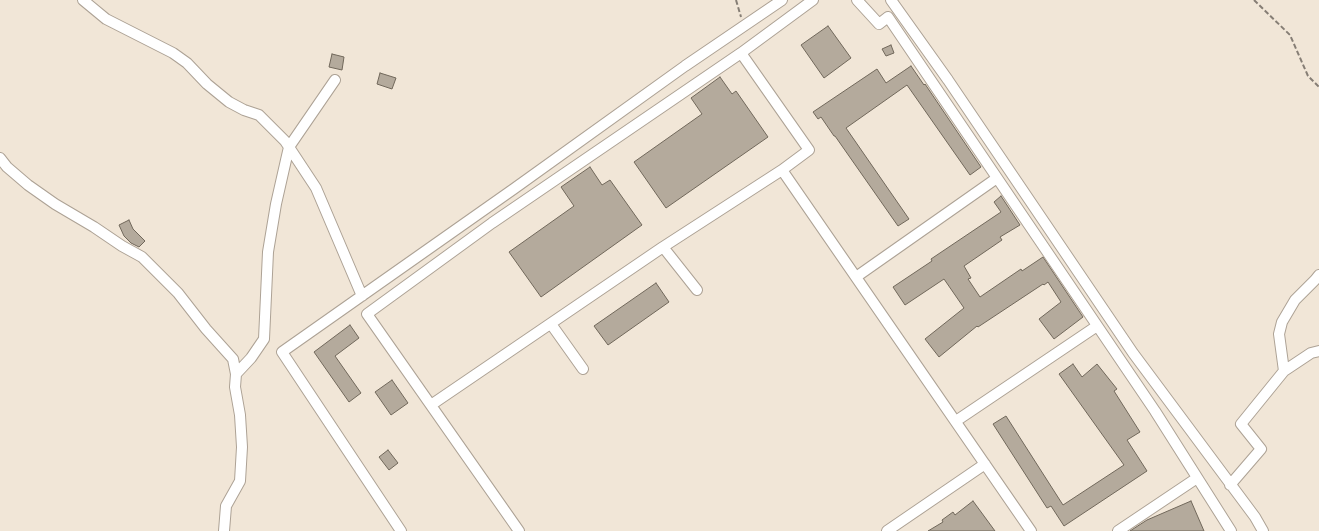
<!DOCTYPE html>
<html>
<head>
<meta charset="utf-8">
<style>
	body { margin:0 }
	canvas { display:block; background:#f1e6d7 }
</style>
</head>
<body>
<canvas width="1319" height="531"></canvas>
<script>
const ctx = document.querySelector('canvas').getContext('2d');
ctx.lineJoin = 'round';
function fillPath(path, color) { ctx.fillStyle = color; ctx.fill(path, 'evenodd'); }
const toPath = rows => new Path2D(rows.map(r => 'M' + r).join(''));
function strokePath(path, color, width, dash) { ctx.strokeStyle = color; ctx.lineWidth = width; ctx.lineCap = dash ? 'butt' : 'round'; ctx.setLineDash(dash || []); ctx.stroke(path); }
const building = toPath([
	[828,26,851,58,824,78,801,45,828,26],
	[891,45,894,53,886,56,882,49,891,45],
	[332,54,344,57,342,70,329,67,332,54],
	[911,66,924,85,925,84,981,167,970,175,907,85,846,128,909,219,898,226,835,136,834,136,821,117,818,119,813,112,877,69,886,83,911,66],
	[380,73,396,78,392,89,377,84,380,73],
	[720,77,732,94,736,91,768,137,666,208,634,162,702,114,691,98,720,77],
	[590,167,602,185,610,180,642,225,541,297,509,252,574,206,561,187,590,167],
	[1001,196,1020,225,1000,237,1002,240,964,266,971,278,968,279,980,297,1021,269,1022,271,1043,257,1083,317,1054,339,1039,319,1061,302,1048,282,1044,285,1043,284,978,327,977,326,939,357,925,339,964,308,944,279,905,305,893,287,932,261,931,259,1001,212,994,202,1001,196],
	[129,220,133,229,145,241,139,247,131,243,124,236,119,225,129,220],
	[656,283,669,302,608,345,594,326,656,283],
	[350,325,359,338,335,356,361,393,349,402,314,352,350,325],
	[1073,364,1082,377,1097,364,1117,389,1114,391,1140,432,1127,440,1147,471,1064,526,1051,506,1047,508,993,424,1006,416,1063,505,1124,465,1059,374,1073,364],
	[392,380,408,403,391,415,375,392,392,380],
	[388,450,398,463,389,470,379,457,388,450],
	[973,501,995,531,928,531,943,522,942,520,953,512,955,515,973,501],
	[1191,501,1204,531,1130,531,1147,520,1191,501]
]);
const path = toPath([
	[736,0,741,17],
	[1254,0,1290,35,1308,76,1319,87]
]);
const street = toPath([
	[83,0,106,19,173,53,187,63,207,84,229,102,244,110,259,115,285,141,316,188,362,296],
	[857,0,879,24,888,17,1155,411,1231,531],
	[891,0,948,80,1133,353,1255,517,1263,531],
	[741,53,809,150,782,170,1031,531],
	[0,158,7,167,28,185,55,204,94,227,122,246,142,257,178,293,206,329,233,359,236,374],
	[663,247,697,290],
	[856,277,997,178],
	[551,324,583,369],
	[1284,371,1279,334,1282,322,1295,300,1315,280,1319,275],
	[431,405,663,247,782,170],
	[956,421,1097,326],
	[1230,485,1261,449,1241,424,1284,371,1311,353,1319,351],
	[224,531,226,506,240,481,242,447,240,415,235,387,236,374,251,358,264,339,268,252,276,204,286,160,289,147,335,80],
	[401,531,282,352,515,188,685,66,782,0],
	[519,531,367,314,492,223,741,53,813,0],
	[887,531,985,464],
	[1118,531,1197,478]
]);
fillPath(building, '#b4aa9c');
strokePath(building, '#71685b', 1);
strokePath(street, '#ada295', 12);
strokePath(path, '#867e75', 2, [5, 2.5]);
strokePath(street, '#fff', 10);
</script>
</body>
</html>
